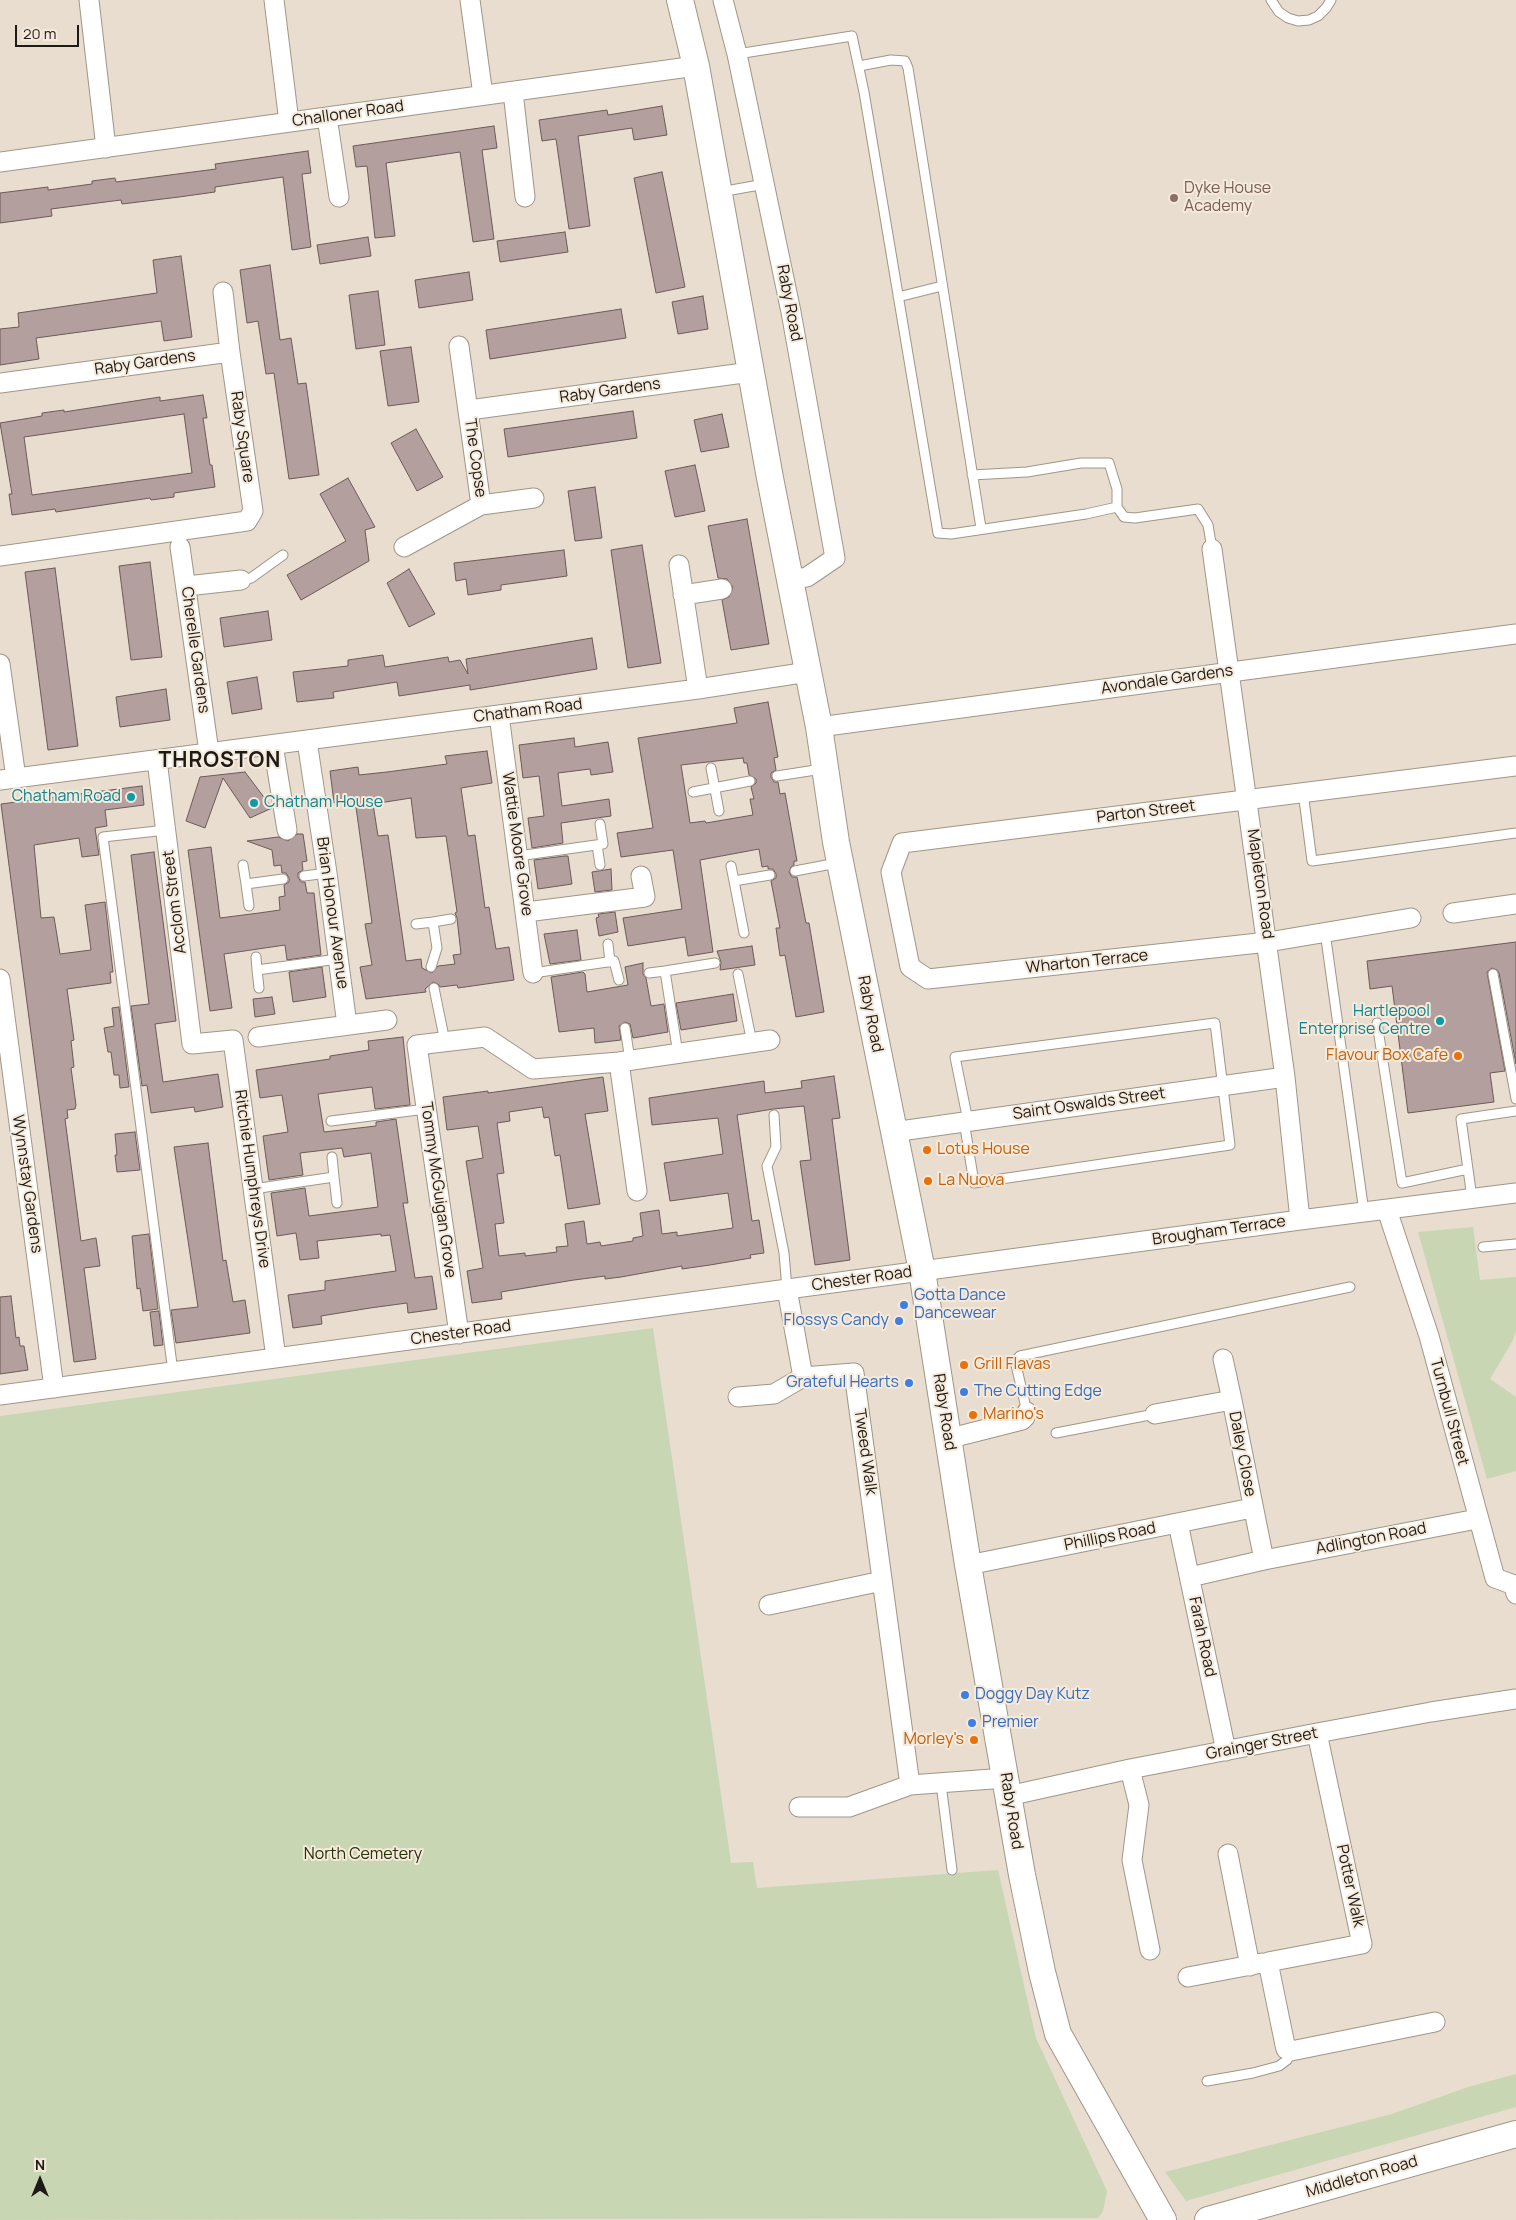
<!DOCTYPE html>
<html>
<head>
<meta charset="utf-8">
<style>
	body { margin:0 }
	#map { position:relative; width:1516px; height:2220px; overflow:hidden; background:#e8ddce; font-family:Manrope,sans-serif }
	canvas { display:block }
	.north { position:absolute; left:15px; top:2155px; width:50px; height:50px; -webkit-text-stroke:4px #f5eadb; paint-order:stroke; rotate:0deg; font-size:14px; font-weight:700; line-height:20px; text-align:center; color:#1e1a15 }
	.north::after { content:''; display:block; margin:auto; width:18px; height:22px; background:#1e1a15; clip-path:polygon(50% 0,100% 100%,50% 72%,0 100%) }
	.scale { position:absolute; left:15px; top:25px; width:64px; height:22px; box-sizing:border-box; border:2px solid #1e1a15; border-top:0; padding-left:6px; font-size:15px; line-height:18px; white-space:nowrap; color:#1e1a15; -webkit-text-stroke:4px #f5eadb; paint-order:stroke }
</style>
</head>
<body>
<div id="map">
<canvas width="1516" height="2220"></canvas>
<div class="north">N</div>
<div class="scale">20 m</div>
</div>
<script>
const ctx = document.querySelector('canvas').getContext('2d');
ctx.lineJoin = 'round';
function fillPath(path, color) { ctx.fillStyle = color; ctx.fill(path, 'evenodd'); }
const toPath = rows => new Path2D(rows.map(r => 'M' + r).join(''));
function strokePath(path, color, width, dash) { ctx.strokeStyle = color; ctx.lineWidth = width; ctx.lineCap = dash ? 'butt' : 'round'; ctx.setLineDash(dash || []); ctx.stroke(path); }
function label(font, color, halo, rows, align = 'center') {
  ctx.font = font + ' Manrope,sans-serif'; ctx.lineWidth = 4; ctx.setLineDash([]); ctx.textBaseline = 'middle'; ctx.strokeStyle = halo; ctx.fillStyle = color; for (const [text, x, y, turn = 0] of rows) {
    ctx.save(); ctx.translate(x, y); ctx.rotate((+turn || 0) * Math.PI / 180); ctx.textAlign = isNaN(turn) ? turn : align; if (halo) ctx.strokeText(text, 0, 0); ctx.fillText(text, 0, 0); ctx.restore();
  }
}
const green = toPath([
	[1473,1227,1480,1280,1516,1277,1516,1331,1513,1340,1490,1379,1516,1397,1516,1471,1487,1479,1418,1232],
	[653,1328,731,1863,753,1862,757,1888,998,1870,1036,2038,1107,2191,1103,2211,1098,2218,0,2220,0,1416],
	[1516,2074,1516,2107,1186,2201,1165,2172,1392,2114,1468,2087]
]);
const building = toPath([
	[662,106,667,135,634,140,632,128,578,136,590,226,569,229,556,139,542,141,539,120,607,110,608,115,662,106],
	[494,126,497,148,482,150,494,239,473,242,460,152,386,163,395,236,375,238,367,166,356,167,353,146,494,126],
	[308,151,311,173,302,174,311,247,292,250,283,177,215,187,215,192,179,197,122,204,121,200,51,209,52,216,0,223,0,193,48,187,48,190,92,184,92,181,115,178,116,182,216,169,215,164,308,151],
	[662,172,685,287,656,293,634,178,662,172],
	[565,232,568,252,500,262,497,241,565,232],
	[368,237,371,256,320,264,317,245,368,237],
	[181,256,192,337,164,341,161,321,36,338,39,359,0,365,0,329,19,327,18,313,157,293,153,260,181,256],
	[270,265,280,340,291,338,298,384,306,383,319,475,289,479,274,373,266,374,258,321,247,323,240,270,270,265],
	[469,272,473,300,419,308,415,280,469,272],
	[378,291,385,345,356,349,349,295,378,291],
	[703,296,708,329,678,334,672,302,703,296],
	[621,309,626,338,490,359,486,330,621,309],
	[411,347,419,402,388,406,380,351,411,347],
	[203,395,207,418,203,418,210,465,212,465,215,487,174,493,174,497,151,500,150,498,56,512,55,509,12,515,9,494,12,494,0,423,42,416,42,413,64,410,64,412,160,397,160,401,203,395],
	[184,414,192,473,32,495,24,437,184,414],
	[633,411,637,438,508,457,504,429,633,411],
	[722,414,729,447,701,452,694,420,722,414],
	[416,429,443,477,417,491,391,443,416,429],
	[695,465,705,511,675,517,665,471,695,465],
	[348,478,375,527,365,530,369,561,301,600,287,575,346,541,320,494,348,478],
	[595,487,602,538,575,541,568,491,595,487],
	[747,519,769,644,731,650,722,600,729,597,733,587,727,579,718,578,708,526,747,519],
	[642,545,661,663,628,668,611,550,642,545],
	[564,550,567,576,501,585,501,590,468,595,466,579,456,581,454,563,564,550],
	[150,562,162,657,131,660,119,566,150,562],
	[55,568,78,746,48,750,25,572,55,568],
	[409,569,435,614,409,627,387,583,409,569],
	[268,611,272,640,224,647,220,618,268,611],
	[592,638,597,669,470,690,470,685,399,696,397,682,333,692,334,698,297,702,293,672,348,666,348,660,383,655,385,667,448,657,449,662,460,660,468,674,466,659,592,638],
	[257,677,262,709,232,714,227,682,257,677],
	[166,689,170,720,120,727,116,697,166,689],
	[768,702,778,757,774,758,776,770,771,773,771,777,774,782,778,782,780,794,785,793,797,861,794,861,794,865,791,867,789,872,792,877,797,877,806,923,809,923,824,1012,796,1017,785,955,780,956,776,928,780,928,771,881,776,878,776,874,773,869,768,869,768,866,762,867,759,849,700,860,713,952,688,956,685,937,628,946,623,918,682,909,673,850,621,857,617,833,653,828,638,738,737,723,734,708,768,702],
	[743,758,744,763,747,763,749,775,756,779,756,783,751,787,754,799,750,799,753,815,706,823,705,821,690,823,681,765,743,758],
	[574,738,575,747,608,742,613,772,591,775,590,769,558,773,562,806,609,799,611,816,561,823,563,843,532,848,528,818,544,816,539,776,523,778,519,745,574,738],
	[487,751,492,783,461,788,468,836,475,835,485,908,489,907,496,949,509,947,514,980,458,988,457,985,440,987,438,984,433,982,425,989,426,992,366,999,360,967,372,965,365,924,372,923,355,800,334,803,330,771,358,767,359,775,387,772,447,764,445,756,487,751],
	[411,798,416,838,446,836,457,912,455,913,457,918,461,954,453,955,455,964,438,966,432,973,422,968,421,959,406,961,388,835,378,836,373,804,411,798],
	[245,772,272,808,250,818,223,778,205,828,186,821,200,777,245,772],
	[142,786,144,805,105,810,107,826,95,828,99,855,82,857,79,838,34,845,41,918,54,917,60,954,91,950,85,905,105,902,113,972,110,972,111,983,67,989,74,1040,71,1041,74,1067,71,1068,76,1105,75,1109,67,1110,68,1118,65,1119,81,1241,96,1238,100,1266,84,1268,96,1359,74,1362,1,804,142,786],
	[297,834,303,834,307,861,302,862,303,870,298,873,298,877,301,882,305,882,307,893,314,893,321,955,287,960,285,945,224,954,232,1008,210,1011,188,850,211,847,220,918,259,913,280,910,279,897,285,896,284,885,289,882,289,878,286,873,282,873,281,865,274,866,272,850,247,841,278,837,288,841,297,834],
	[154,852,176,1021,155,1024,163,1082,218,1074,223,1107,195,1112,194,1107,151,1113,147,1085,142,1086,131,1006,149,1004,131,855,154,852],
	[565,856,568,856,572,884,538,889,534,860,565,856],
	[611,869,612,890,595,892,592,872,611,869],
	[615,912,618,932,599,936,596,918,599,917,598,914,615,912],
	[577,930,581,960,550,964,544,934,577,930],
	[1516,942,1516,1064,1499,973,1497,970,1492,968,1487,972,1505,1071,1490,1073,1494,1102,1408,1113,1392,986,1370,989,1367,961,1516,942],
	[752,946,755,965,720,970,721,962,717,951,752,946],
	[643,963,643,974,646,978,651,1006,664,1004,668,1032,633,1038,630,1024,625,1022,619,1026,621,1040,595,1043,594,1028,559,1032,551,977,583,972,585,974,587,992,628,985,625,967,643,963],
	[322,967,326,997,293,1002,289,972,322,967],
	[733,994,737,1021,681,1030,676,1003,733,994],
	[272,997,275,1014,255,1017,253,999,272,997],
	[119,1007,129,1087,120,1088,119,1075,114,1075,111,1052,108,1052,104,1028,114,1026,112,1008,119,1007],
	[403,1037,410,1105,375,1109,372,1087,318,1094,324,1132,376,1126,376,1122,396,1119,408,1203,403,1203,415,1278,432,1276,437,1309,408,1313,407,1303,370,1308,321,1316,322,1324,293,1328,288,1295,325,1290,325,1281,396,1271,390,1235,381,1236,381,1234,317,1241,319,1258,300,1260,296,1233,277,1236,271,1193,305,1188,309,1216,378,1207,371,1153,344,1157,342,1148,300,1153,303,1175,269,1180,263,1136,288,1132,282,1095,260,1098,256,1070,330,1059,330,1056,369,1050,368,1041,403,1037],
	[834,1076,840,1118,832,1119,850,1260,815,1265,800,1161,811,1160,804,1106,773,1109,737,1115,752,1221,759,1220,764,1253,750,1255,751,1258,710,1265,682,1269,682,1266,621,1277,605,1279,605,1276,574,1280,501,1292,502,1299,472,1303,467,1271,483,1268,466,1161,483,1158,478,1126,447,1130,443,1097,488,1091,488,1093,603,1077,608,1111,585,1114,600,1204,568,1209,560,1155,555,1156,549,1117,544,1118,542,1107,509,1112,510,1121,497,1123,504,1173,497,1174,504,1223,495,1224,499,1256,525,1253,525,1256,557,1252,556,1247,568,1246,565,1224,584,1221,587,1244,600,1242,601,1246,633,1241,633,1238,643,1236,640,1213,659,1210,662,1234,677,1232,677,1236,733,1228,728,1193,670,1201,664,1163,723,1154,718,1118,652,1125,649,1098,764,1081,765,1093,802,1088,801,1081,834,1076],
	[135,1132,140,1170,117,1172,115,1155,117,1155,115,1134,135,1132],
	[208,1143,223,1261,226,1260,233,1302,245,1300,250,1333,176,1343,171,1310,198,1307,174,1147,208,1143],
	[149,1234,158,1309,143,1311,140,1288,137,1289,132,1236,149,1234],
	[11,1296,16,1338,19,1337,20,1346,24,1346,28,1370,0,1374,0,1297,11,1296],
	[159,1311,163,1345,154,1346,150,1312,159,1311]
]);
const lane = toPath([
	[1271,0,1279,12,1288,18,1298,21,1309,20,1318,16,1326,8,1331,0],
	[737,54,852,36,864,92,938,533,951,534,1086,514,1117,507],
	[859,66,891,60,905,61,908,68,981,528],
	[720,192,765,184],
	[898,297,942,286],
	[972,475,1027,472,1081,463,1109,463,1117,489,1117,507,1124,517,1135,518,1198,509,1208,525,1212,549],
	[241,580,251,578,283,555],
	[711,768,719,811],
	[777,776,822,769],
	[693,792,750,781],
	[1303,792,1312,861,1516,833],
	[166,830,103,837,173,1372],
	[597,845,600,865],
	[518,856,603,844,600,824],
	[243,865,246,884],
	[731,866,734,881,770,875],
	[795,871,837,863],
	[304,876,327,873],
	[734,881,744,933],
	[249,906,246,884,283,879],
	[433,922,451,919],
	[416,924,433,922,437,948,431,967],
	[1325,932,1364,1212],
	[608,944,610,962],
	[256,957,257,970],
	[533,973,614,961,619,980],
	[649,973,665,971],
	[738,974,752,1043],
	[1493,974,1516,1099],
	[259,988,257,970,338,959],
	[434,988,445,1042],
	[1377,1023,1402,1183,1468,1169],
	[625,1028,630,1060],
	[678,1054,665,971,715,963],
	[774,1115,776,1147,767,1166,784,1253,787,1289],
	[331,1121,426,1109],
	[964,1121,974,1183,1230,1145,1215,1023,955,1057,968,1121],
	[332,1157,334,1177],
	[253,1189,334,1177,337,1203],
	[1472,1198,1461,1119,1516,1111],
	[1483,1247,1516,1244],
	[1027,1412,1016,1365,1016,1360,1020,1356,1350,1287],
	[1056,1433,1155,1414],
	[941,1784,952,1870],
	[1207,2081,1253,2073,1279,2066,1287,2060,1291,2051]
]);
const street = toPath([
	[89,0,106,148],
	[274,0,289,122],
	[470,0,483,95],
	[723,0,737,54,791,312,835,558,807,577,790,580],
	[513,92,525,197],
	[327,117,339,197],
	[0,162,696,66],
	[459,346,481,505],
	[0,383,230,352,223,292],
	[469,410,751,372],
	[180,547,209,752],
	[404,547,481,505,534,498],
	[1212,549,1285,1077,1300,1220],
	[0,556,247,521,253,511,230,352],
	[679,565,698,689],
	[187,586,241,580],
	[683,595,722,589],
	[0,664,16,778],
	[499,715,533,973],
	[819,727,1516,634],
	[307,741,327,873,347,1025],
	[273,745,287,830],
	[157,760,192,1044,233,1040,276,1358],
	[0,780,698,689,808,672],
	[526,912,645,897,641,876],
	[1453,913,1516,904],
	[1411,918,1268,942,928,979,910,967,891,872,902,843,1516,766],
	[0,979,54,1388],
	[258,1037,387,1020],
	[619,1062,637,1191],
	[893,1132,1285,1077],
	[1390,1219,1429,1336,1495,1578,1514,1585,1516,1594],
	[787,1289,803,1377,854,1373,910,1785],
	[459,1334,417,1045,485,1037,533,1069,619,1062,770,1040],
	[1223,1359,1232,1400],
	[0,1395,1300,1220,1516,1193],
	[738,1397,774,1394,803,1377],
	[1155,1414,1232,1400,1264,1560,1477,1519],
	[947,1439,1022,1420,1025,1417,1027,1412],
	[1178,1523,1226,1751],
	[968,1565,1252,1508],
	[1190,1577,1264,1560],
	[769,1605,882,1581],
	[1317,1733,1362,1944,1268,1962,1285,2045,1286,2049,1291,2051,1435,2022],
	[1130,1769,1139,1805,1132,1860,1150,1950],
	[1008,1796,1130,1769,1317,1733,1431,1712,1516,1699],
	[799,1807,849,1807,910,1785,1006,1778],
	[1228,1854,1250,1966],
	[1188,1977,1262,1963]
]);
const secondary = toPath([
	[680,0,696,66,770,478,819,727,836,842,922,1271,968,1565,1022,1875,1042,1972,1058,2034,1163,2220],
	[1208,2220,1516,2134]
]);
const markers = [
	[1174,198,5,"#8d6e63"],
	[131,797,5,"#0f9aa8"],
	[254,803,5,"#0f9aa8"],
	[1440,1021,5,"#0f9aa8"],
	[1458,1056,5,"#e8710a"],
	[927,1150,5,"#e8710a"],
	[928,1181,5,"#e8710a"],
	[904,1305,5,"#3f7fe0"],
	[899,1321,5,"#3f7fe0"],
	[964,1365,5,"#e8710a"],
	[909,1383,5,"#3f7fe0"],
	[964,1392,5,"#3f7fe0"],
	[973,1415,5,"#e8710a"],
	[965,1695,5,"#3f7fe0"],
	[972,1723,5,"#3f7fe0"],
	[974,1740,5,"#e8710a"]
];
const streetNames = [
	["Challoner Road",348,114,-8],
	["Raby Road",789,303,79],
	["Raby Gardens",145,363,-8],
	["Raby Gardens",610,391,-8],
	["Raby Square",242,437,82],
	["The Copse",475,458,82],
	["Cherelle Gardens",195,650,82],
	["Avondale Gardens",1167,680,-8],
	["Chatham Road",528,711,-7],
	["Parton Street",1146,812,-7],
	["Wattie Moore Grove",517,844,82],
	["Mapleton Road",1260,884,82],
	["Acclom Street",175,902,-97],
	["Brian Honour Avenue",332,913,82],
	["Wharton Terrace",1087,962,-6],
	["Raby Road",870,1014,79],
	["Saint Oswalds Street",1089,1104,-8],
	["Ritchie Humphreys Drive",252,1179,82],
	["Wynnstay Gardens",27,1184,82],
	["Tommy McGuigan Grove",438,1190,82],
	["Brougham Terrace",1219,1231,-8],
	["Chester Road",862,1279,-8],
	["Chester Road",461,1333,-8],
	["Raby Road",944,1412,81],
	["Turnbull Street",1449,1412,75],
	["Tweed Walk",865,1452,82],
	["Daley Close",1242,1454,79],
	["Phillips Road",1110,1537,-11],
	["Adlington Road",1371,1539,-11],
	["Farah Road",1202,1637,78],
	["Grainger Street",1262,1744,-11],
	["Raby Road",1011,1811,81],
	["Potter Walk",1350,1886,78],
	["Middleton Road",1362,2177,-16]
];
const educationNames = [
	["Dyke House",1184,189],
	["Academy",1184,207]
];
const cultureNames = [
	["Chatham Road",121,797],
	["Chatham House",264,803,"left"],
	["Hartlepool",1430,1012],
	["Enterprise Centre",1430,1030]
];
const foodNames = [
	["Flavour Box Cafe",1448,1056,"right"],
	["Lotus House",937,1150],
	["La Nuova",938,1181],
	["Grill Flavas",974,1365],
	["Marino's",983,1415],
	["Morley's",964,1740,"right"]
];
const shopNames = [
	["Gotta Dance",914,1296],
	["Dancewear",914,1314],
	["Flossys Candy",889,1321,"right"],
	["Grateful Hearts",899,1383,"right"],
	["The Cutting Edge",974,1392],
	["Doggy Day Kutz",975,1695],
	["Premier",982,1723]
];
const parkNames = [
	["North Cemetery",363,1855]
];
const districtNames = [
	["THROSTON",220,761]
];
fillPath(green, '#c9d6b3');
fillPath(building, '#b39f9d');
strokePath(building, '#6c5a58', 1);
strokePath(lane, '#a09688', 11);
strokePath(street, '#a09688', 21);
strokePath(secondary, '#a09688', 28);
strokePath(lane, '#fff', 9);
strokePath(street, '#fff', 19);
strokePath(secondary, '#fff', 26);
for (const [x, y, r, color] of markers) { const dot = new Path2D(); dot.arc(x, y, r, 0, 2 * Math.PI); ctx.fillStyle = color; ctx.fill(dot); strokePath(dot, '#f5eadb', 2); }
label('16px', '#1e1a15', '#f5eadb', streetNames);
label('16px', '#785e54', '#f5eadb', educationNames, 'left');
label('16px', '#0d838f', '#f5eadb', cultureNames, 'right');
label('16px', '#c56008', '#f5eadb', foodNames, 'left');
label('16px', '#366cbe', '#f5eadb', shopNames, 'left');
label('16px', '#253107', '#f5eadb', parkNames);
ctx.letterSpacing = '1px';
label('bold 21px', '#1e1a15', '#f5eadb', districtNames);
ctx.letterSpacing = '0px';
</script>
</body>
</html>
